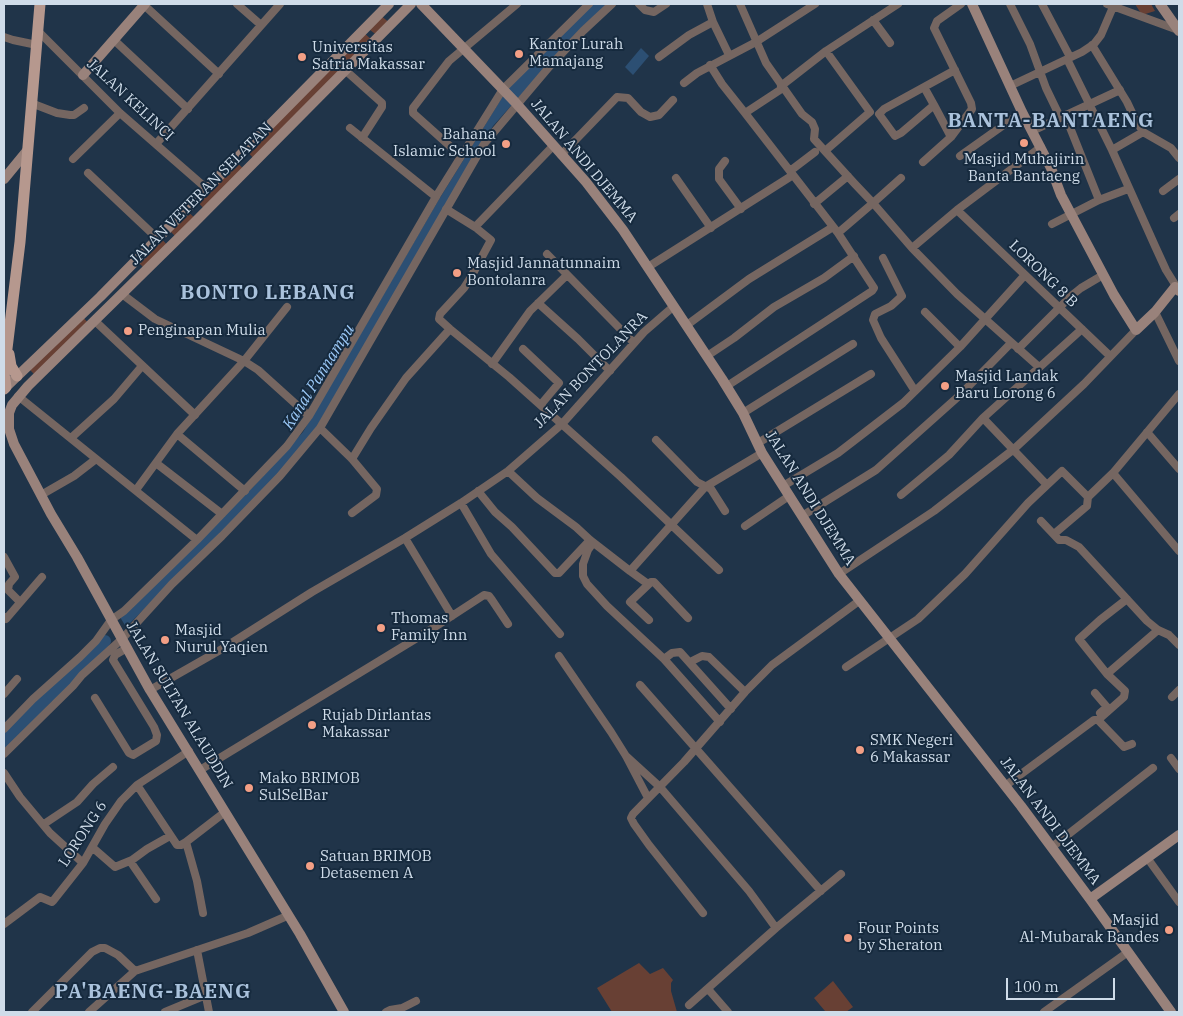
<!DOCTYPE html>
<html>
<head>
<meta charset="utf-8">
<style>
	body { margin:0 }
	#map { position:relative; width:1183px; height:1016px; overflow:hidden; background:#203449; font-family:"IBM Plex Serif",serif }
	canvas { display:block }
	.frame { position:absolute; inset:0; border:5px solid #cfdce9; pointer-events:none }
	.scale { position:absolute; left:1006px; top:978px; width:109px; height:22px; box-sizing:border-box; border:2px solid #cfdce9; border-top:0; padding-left:6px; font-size:15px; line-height:18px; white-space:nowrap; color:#cfdce9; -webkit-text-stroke:4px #162a3e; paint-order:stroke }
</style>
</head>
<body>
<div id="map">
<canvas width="1183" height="1016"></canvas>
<div class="frame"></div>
<div class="scale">100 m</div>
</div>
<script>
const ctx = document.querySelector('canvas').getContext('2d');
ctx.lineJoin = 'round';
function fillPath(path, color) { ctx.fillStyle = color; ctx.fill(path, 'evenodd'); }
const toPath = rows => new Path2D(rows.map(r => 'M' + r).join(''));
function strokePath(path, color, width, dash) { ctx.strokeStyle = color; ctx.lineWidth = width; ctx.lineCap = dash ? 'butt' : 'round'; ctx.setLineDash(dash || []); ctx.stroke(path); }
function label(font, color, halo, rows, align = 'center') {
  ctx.font = font + ' "IBM Plex Serif",serif'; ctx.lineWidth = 4; ctx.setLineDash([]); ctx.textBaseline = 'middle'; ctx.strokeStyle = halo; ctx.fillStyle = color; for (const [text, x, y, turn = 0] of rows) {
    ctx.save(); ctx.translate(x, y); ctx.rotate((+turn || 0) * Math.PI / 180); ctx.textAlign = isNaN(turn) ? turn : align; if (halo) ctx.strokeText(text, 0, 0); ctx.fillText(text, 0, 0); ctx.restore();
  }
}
const green = toPath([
	[1135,4,1151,4,1155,11,1142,15],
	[379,14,391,24,378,36,366,27],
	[362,31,373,41,255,160,245,149],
	[234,160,245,170,206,211,195,199],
	[185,209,197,220,178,239,167,228],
	[159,236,169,247,146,270,136,260],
	[81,315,90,325,37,377,27,367],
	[639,963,650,974,663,968,673,980,671,983,671,991,677,1012,612,1012,597,988],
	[833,981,853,1007,846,1012,829,1012,825,1011,814,998]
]);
const water = toPath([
	[593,4,608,4,580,29,493,126,316,428,267,488,126,627,120,617,253,487,303,432,438,201,508,88],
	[641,48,649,56,633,75,625,67],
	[102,639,106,645,70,683,64,674],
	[59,678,65,688,4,751,4,731]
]);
const river = toPath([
	[52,695,105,641]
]);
const street = toPath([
	[237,4,261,25],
	[639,4,645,10,654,12,666,4],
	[707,4,713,22,729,55],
	[740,4,766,63,802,114,812,122,815,129,814,139,854,183,873,203,901,178],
	[1010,4,1030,44,1046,88,1060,117],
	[1042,4,1070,57],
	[1107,4,1178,30],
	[144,5,219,74],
	[873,20,890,43],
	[38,31,120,113,206,188],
	[4,37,13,40,37,45],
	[114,40,188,109],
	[1092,45,1127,102,1135,119,1143,132,1171,148,1179,158],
	[659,57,689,35,713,22],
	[1067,59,1112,150,1155,246,1166,270,1176,286],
	[710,65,722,84,745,113],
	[345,70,382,103,382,107,362,138],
	[684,83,697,73,756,42,815,4],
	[781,86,826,51,898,4],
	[1010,86,1082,52,1094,44,1101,35,1113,7],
	[924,87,934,105],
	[31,103,57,113,70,115,74,115,84,108],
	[1065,115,1099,200],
	[350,128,436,197],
	[1032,131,1120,90],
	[951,137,934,105,901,133,895,136,879,114,884,109,955,70],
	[156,144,280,4],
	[1112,150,1143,132],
	[825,151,870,112,826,51],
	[561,155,617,97,628,98,641,112,650,117,659,115,673,100],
	[461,156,413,113,413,108,449,61,517,4],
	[960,156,1022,112],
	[73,159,120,113],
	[725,161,719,169,719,179,741,209],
	[923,162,951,137,972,109,971,103,934,28,937,21,961,4],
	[790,171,815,152],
	[88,173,157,238],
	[676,178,711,228],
	[1163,191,1179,179],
	[814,204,848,176],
	[446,209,475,227,491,240,471,277,464,288,440,314,439,319,450,329,509,377,621,477,719,570],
	[957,210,1110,356],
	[1174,218,1179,214],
	[1052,224,1099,200,1128,189],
	[475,227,553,146],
	[838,233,873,203,912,248,957,294,1039,367],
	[912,248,957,210,1041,147],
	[547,254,634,343],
	[883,258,902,296,891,306,875,314,873,320,881,338,915,391],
	[648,267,793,175],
	[122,294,155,319,244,361,258,370,309,416],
	[538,303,578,339,610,371],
	[925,312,960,347],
	[1155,312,1179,361],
	[95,321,195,415],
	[687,325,749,279,833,227],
	[523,349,559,383,543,402],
	[1018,349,1071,296,1081,288,1103,275],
	[707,356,734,338,774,307,824,278,854,256],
	[492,364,530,311,567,275],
	[727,386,872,291,874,288,838,233,745,113,783,88],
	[18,396,197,540],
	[743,413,853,344],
	[320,428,484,144,550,66,583,31,612,4],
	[1147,432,1179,469],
	[177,434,245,491],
	[71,438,114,399,142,366],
	[656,440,697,482,711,489,725,511],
	[758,443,871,374],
	[352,459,371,428,406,378,450,329],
	[156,463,222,514],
	[508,471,537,498,576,527,590,540,630,571,705,487,762,453],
	[1113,473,1179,551],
	[1047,485,1062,471,1088,497],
	[783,486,838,453,903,403,960,347,1024,276],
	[136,490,177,434,244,361,287,307],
	[478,491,495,512,512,527,555,573,559,573,590,540],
	[41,495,74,476,96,459],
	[901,495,949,455,983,418,1082,329],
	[1088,497,1113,473,1179,394],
	[461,503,491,554,560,634],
	[802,516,876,470,960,395,1011,343],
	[1041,521,1059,540,1066,540,1079,547,1147,621,1158,630,1169,635,1179,645],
	[745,526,789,496],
	[1054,534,1087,506,1088,497],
	[405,538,452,616],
	[593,543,588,550,583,564,583,576,587,584,607,606,664,659,720,722],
	[4,557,15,577,9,584,8,590,20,602],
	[630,571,648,584],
	[839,574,934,511,1014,449,1084,384,1136,330],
	[4,617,6,619,42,577],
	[649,620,630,602,651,582,654,582,688,618],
	[559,656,611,732,626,756,648,798],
	[664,659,672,653,680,652,731,709],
	[690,662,702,656,709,657,745,692],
	[846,667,918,619,965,574,1028,503,1047,485,983,418],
	[1107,674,1158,630],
	[640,685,821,891],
	[150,690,222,649,312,592,405,538,461,503,508,471,562,424,644,332,674,306],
	[1095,693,1107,707,1100,713],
	[4,694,17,679],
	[1172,697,1179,690],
	[95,698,129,753,133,755,156,741,157,735,154,727,113,660,115,655,127,648],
	[1098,720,1124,747,1132,744],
	[4,729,33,699,80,657,96,641,111,620,124,611,197,540,287,446,309,416,437,195,503,89,589,4],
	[4,754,73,686,82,675,122,639,172,584,222,536,280,476,320,428,352,459,377,489,376,495,352,513],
	[626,756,660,787,749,891,776,928],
	[1171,758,1179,769],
	[200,770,435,627,484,595,489,596,492,600,508,624],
	[4,773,20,797,50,833,83,863],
	[137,785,177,845,181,845,186,842,225,812],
	[1005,786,1094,720,1098,720,1124,697,1125,691,1107,674,1079,639,1100,620,1127,599],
	[44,824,77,802,93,784,113,767],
	[186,842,197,881,203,913],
	[92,847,115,867,132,860,147,849,170,836],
	[1052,847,1153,768],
	[1148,859,1179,902],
	[130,861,156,899],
	[703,913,649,845,634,824,631,818,633,814,684,762,745,692,772,665,859,601],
	[4,924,40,897,52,902,53,901,83,863,105,824,121,801,137,785,189,751],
	[197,950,209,1012],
	[708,989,728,1012],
	[689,1005,776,928,841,874],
	[32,1012,92,952,100,948,105,948,118,955,135,971],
	[89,1012,135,971,248,933,287,916],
	[165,1012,206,995],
	[386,1012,390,1010,402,1008,416,1001],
	[1044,1012,1128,952]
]);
const secondary = toPath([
	[421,4,515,102,586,182,623,230,722,379,743,413,762,453,839,574,1021,806,1090,899,1171,1012],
	[972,4,1022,112,1051,168,1061,195,1114,295,1136,330,1155,312,1175,287,1179,291],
	[1160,4,1179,31],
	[83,75,145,4],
	[4,179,27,151],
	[6,387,100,297,389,4],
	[1090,899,1179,835],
	[344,1012,300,934,150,690,77,557,51,514,14,444,9,429,9,413,12,405,28,386,194,223,411,4]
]);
const primary = toPath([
	[9,354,11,366,17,376],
	[4,389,6,387,4,373,20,242,40,4]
]);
const markers = [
	[519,54,5,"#f39f85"],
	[302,57,5,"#f39f85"],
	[1024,143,5,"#f39f85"],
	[506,144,5,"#f39f85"],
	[457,273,5,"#f39f85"],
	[128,331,5,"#f39f85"],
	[945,386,5,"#f39f85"],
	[381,628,5,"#f39f85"],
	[165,640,5,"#f39f85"],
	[312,725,5,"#f39f85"],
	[860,750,5,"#f39f85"],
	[249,788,5,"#f39f85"],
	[310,866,5,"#f39f85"],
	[1169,930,5,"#f39f85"],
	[848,938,5,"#f39f85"]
];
const poiNames = [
	["Kantor Lurah",529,45],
	["Mamajang",529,62],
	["Universitas",312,48],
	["Satria Makassar",312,65],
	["Bahana",496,135,"right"],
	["Islamic School",496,152,"right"],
	["Masjid Muhajirin",1024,160,"center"],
	["Banta Bantaeng",1024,177,"center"],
	["Masjid Jannatunnaim",467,264],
	["Bontolanra",467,281],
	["Penginapan Mulia",138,331],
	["Masjid Landak",955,377],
	["Baru Lorong 6",955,394],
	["Thomas",391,619],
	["Family Inn",391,636],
	["Masjid",175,631],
	["Nurul Yaqien",175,648],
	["Rujab Dirlantas",322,716],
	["Makassar",322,733],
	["SMK Negeri",870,741],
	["6 Makassar",870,758],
	["Mako BRIMOB",259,779],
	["SulSelBar",259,796],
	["Satuan BRIMOB",320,857],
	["Detasemen A",320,874],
	["Masjid",1159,921,"right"],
	["Al-Mubarak Bandes",1159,938,"right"],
	["Four Points",858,929],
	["by Sheraton",858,946]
];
const streetNames = [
	["JALAN KELINCI",130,100,43],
	["JALAN ANDI DJEMMA",584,161,50],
	["JALAN VETERAN SELATAN",201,194,-45],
	["LORONG 8 B",1043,274,44],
	["JALAN BONTOLANRA",591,370,-46],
	["JALAN ANDI DJEMMA",810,498,58],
	["JALAN SULTAN ALAUDDIN",179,705,59],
	["JALAN ANDI DJEMMA",1050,821,53],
	["LORONG 6",83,834,-57]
];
const waterNames = [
	["Kanal Pannampu",319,377,-58]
];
const districtNames = [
	["BANTA-BANTAENG",1051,121],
	["BONTO LEBANG",268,293],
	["PA'BAENG-BAENG",153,992]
];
fillPath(green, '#684034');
fillPath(water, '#2c4f73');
strokePath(river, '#2c4f73', 12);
strokePath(street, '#756661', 8);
strokePath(secondary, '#99827b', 10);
strokePath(primary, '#b6988e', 11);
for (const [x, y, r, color] of markers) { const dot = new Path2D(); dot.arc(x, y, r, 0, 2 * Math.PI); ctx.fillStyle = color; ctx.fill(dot); strokePath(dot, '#162a3e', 2); }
label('15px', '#cfdce9', '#162a3e', poiNames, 'left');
label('15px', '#cfdce9', '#162a3e', streetNames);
label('italic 16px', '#9dcaf9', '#162a3e', waterNames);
ctx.letterSpacing = '1px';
label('bold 20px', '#aac2dc', '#162a3e', districtNames);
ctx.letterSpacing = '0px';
</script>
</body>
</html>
